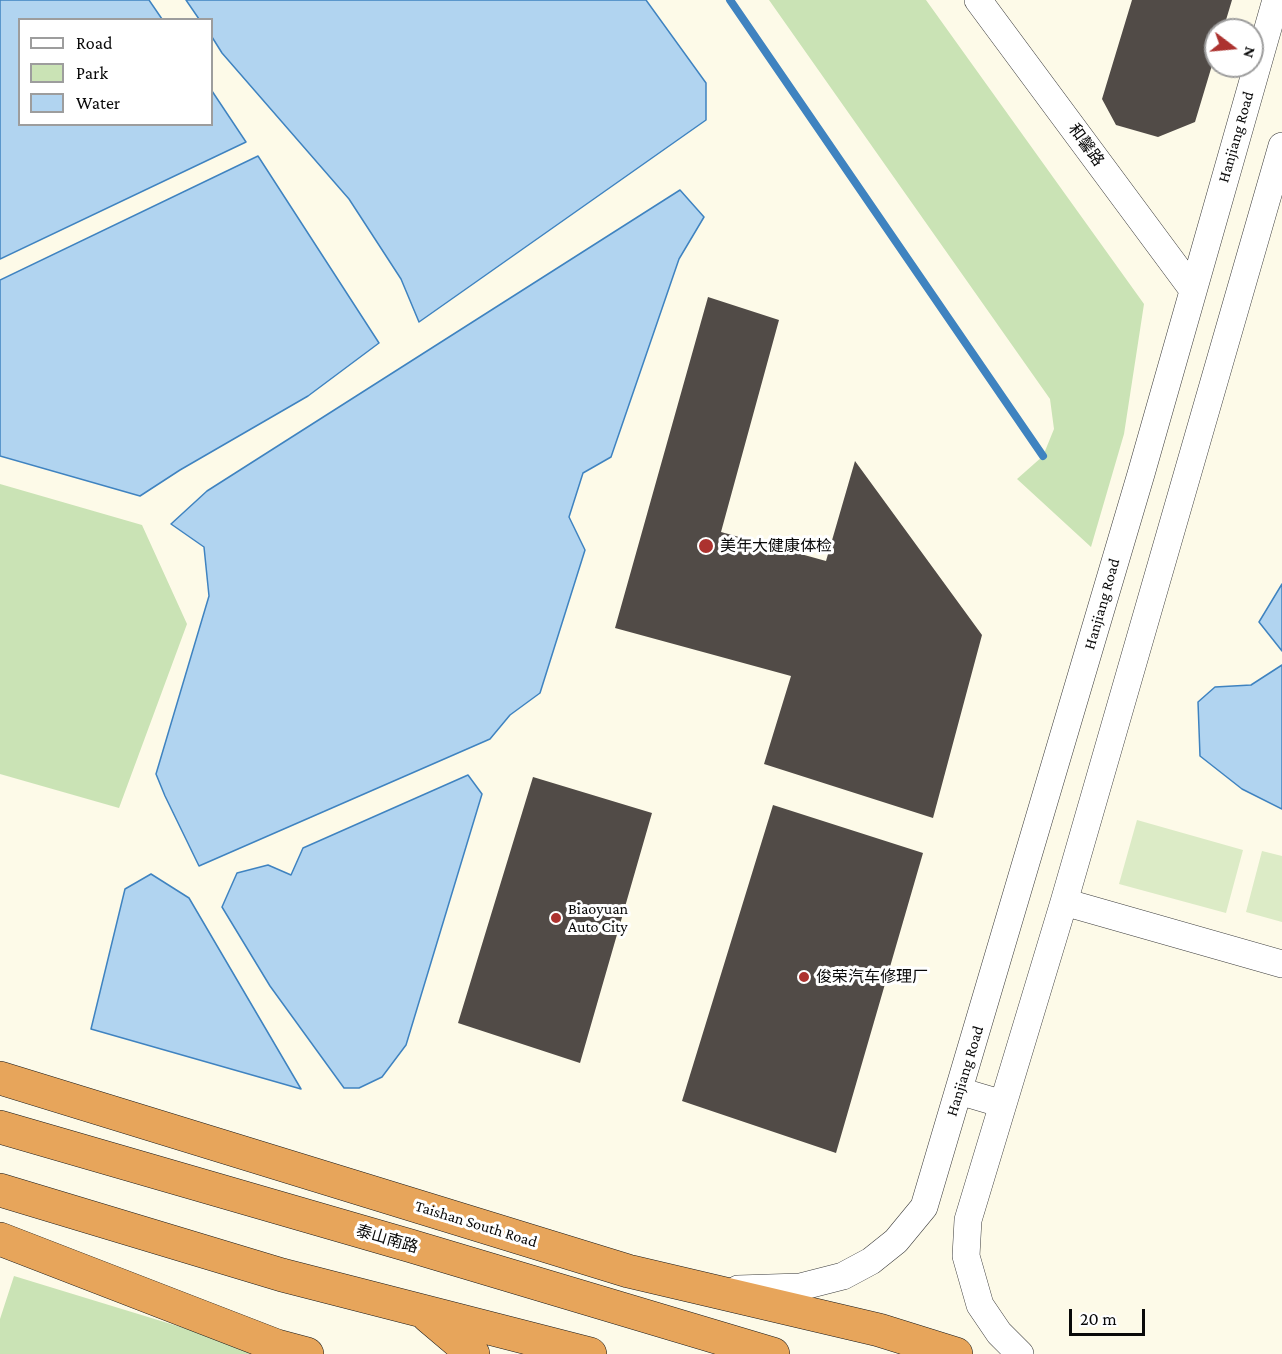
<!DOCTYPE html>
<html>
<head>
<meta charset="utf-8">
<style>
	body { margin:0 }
	#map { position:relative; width:1282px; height:1354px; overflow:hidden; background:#fdfae8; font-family:"Crimson Pro",serif }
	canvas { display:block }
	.legend { position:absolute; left:18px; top:18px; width:195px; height:108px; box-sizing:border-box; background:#fff; border:2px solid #9d9d9d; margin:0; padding:8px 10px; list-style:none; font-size:18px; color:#090909 }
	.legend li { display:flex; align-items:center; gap:12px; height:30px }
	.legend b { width:30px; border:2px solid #9d9d9d }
	.north { position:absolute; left:1204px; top:18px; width:60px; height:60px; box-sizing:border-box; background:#fff; border:2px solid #9d9d9d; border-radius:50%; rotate:106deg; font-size:16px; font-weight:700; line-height:24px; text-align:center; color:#090909 }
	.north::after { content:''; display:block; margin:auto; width:21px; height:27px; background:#ac322f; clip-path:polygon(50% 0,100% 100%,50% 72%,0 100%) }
	.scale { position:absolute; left:1069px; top:1309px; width:76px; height:27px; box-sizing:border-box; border:3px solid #090909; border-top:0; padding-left:8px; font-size:18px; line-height:21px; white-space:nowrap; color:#090909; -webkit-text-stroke:4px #fff; paint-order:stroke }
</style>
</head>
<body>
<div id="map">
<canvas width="1282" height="1354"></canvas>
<ul class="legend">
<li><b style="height:8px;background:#fff"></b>Road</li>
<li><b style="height:16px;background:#cae3b5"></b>Park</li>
<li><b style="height:16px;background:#b1d4f0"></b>Water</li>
</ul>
<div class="north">N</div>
<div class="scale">20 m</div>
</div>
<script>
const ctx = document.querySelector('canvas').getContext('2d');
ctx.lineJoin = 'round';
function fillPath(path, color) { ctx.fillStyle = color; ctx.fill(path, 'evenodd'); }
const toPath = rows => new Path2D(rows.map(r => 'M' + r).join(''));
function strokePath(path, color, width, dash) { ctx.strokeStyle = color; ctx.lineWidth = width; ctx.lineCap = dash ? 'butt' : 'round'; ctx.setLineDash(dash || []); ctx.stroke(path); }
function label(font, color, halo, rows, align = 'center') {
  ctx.font = font + ' "Crimson Pro","Noto Sans SC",serif'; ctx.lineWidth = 6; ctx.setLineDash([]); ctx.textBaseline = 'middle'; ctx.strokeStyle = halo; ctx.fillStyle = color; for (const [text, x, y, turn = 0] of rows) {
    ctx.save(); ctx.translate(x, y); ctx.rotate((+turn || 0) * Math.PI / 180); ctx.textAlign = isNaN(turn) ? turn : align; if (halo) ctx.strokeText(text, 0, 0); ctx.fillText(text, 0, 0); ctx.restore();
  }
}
const green = toPath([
	[769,0,926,0,1144,304,1124,434,1091,547,1017,479,1043,456,1054,429,1050,399],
	[0,484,142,525,187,624,119,808,0,774],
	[14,1276,269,1354,0,1354,0,1319]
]);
const pitch = toPath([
	[1137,820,1243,850,1226,913,1119,884],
	[1262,851,1282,856,1282,922,1246,912]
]);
const water = toPath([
	[0,0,149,0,162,19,20,20,20,124,212,124,212,91,246,142,0,259,0,0],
	[186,0,646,0,706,83,706,120,419,322,401,279,349,199,222,53,212,37,212,20,199,19,186,0],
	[258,156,379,343,308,396,180,470,140,496,0,456,0,280,258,156],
	[680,190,704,217,679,259,611,457,583,473,569,517,585,550,540,693,510,715,490,739,199,866,165,796,156,774,209,596,204,547,171,524,207,491,680,190],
	[1282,584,1282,651,1259,622,1282,584],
	[1282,665,1282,809,1242,789,1200,756,1198,702,1215,687,1251,685,1282,665],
	[468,775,482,794,406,1045,382,1077,359,1088,344,1088,270,986,222,907,237,873,268,865,291,875,303,848,468,775],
	[151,874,189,898,301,1089,91,1029,125,889,151,874]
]);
const stream = toPath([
	[730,0,1043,456]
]);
const building = toPath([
	[1132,0,1232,0,1223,30,1216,30,1216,52,1195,122,1158,137,1116,125,1102,99],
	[708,297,779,320,721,532,826,561,855,461,982,635,933,818,764,764,791,676,615,628],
	[533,777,652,813,580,1063,458,1023],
	[773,805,923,853,836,1153,682,1101]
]);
const minor = toPath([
	[978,0,1193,290],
	[1064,902,1282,964],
	[959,1091,1003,1104],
	[738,1289,800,1287,843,1276,871,1261,896,1241,924,1207,1141,474,1276,0],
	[1020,1354,999,1333,980,1305,966,1256,968,1220,1064,902,1282,146]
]);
const highway = toPath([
	[0,1078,628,1271,879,1330,956,1354],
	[0,1127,411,1246,773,1354],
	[0,1190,282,1275,590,1354],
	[0,1239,277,1346,307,1354],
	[428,1316,473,1354]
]);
const markers = [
	[706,546,8,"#ac322f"],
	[556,918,6,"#ac322f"],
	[804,977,6,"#ac322f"]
];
const streetNames = [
	["Hanjiang Road",1236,137,-74],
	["和馨路",1086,145,54],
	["Hanjiang Road",1102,604,-74],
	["Hanjiang Road",965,1071,-73],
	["Taishan South Road",476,1224,17],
	["泰山南路",387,1239,16]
];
const poiNames = [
	["美年大健康体检",720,546],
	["Biaoyuan",568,909],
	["Auto City",568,927],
	["俊荣汽车修理厂",816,977]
];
fillPath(green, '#cae3b5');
fillPath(pitch, '#dcebc6');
fillPath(water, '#b1d4f0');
strokePath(water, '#3f83c0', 1.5);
strokePath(stream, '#3f83c0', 8);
fillPath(building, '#514b47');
strokePath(minor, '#3c3c3c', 28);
strokePath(highway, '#1a1a1a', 34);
strokePath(minor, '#fff', 27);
strokePath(highway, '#e7a55b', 33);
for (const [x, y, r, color] of markers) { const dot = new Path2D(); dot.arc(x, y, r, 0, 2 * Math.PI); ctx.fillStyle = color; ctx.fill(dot); strokePath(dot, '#fff', 2); }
label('16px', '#090909', '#fff', streetNames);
label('16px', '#090909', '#fff', poiNames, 'left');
</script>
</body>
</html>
